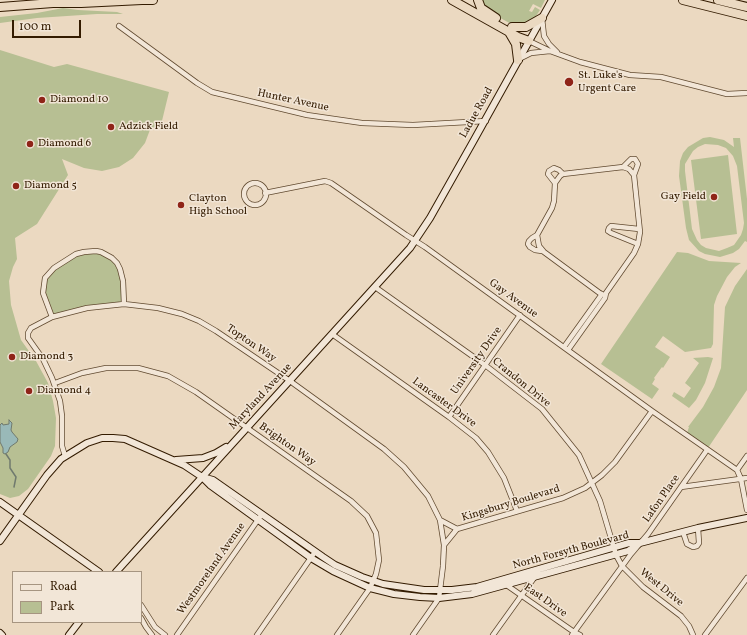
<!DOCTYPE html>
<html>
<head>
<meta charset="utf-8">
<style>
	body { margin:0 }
	#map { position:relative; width:747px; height:635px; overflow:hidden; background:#ebd9c1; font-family:Vollkorn,serif }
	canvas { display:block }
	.legend { position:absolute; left:12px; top:571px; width:130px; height:52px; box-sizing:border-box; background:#f2e6d7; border:1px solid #a69581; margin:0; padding:5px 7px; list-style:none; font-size:12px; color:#331b00 }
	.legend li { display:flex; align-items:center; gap:8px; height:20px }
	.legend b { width:20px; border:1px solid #a69581 }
	.scale { position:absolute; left:12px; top:20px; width:69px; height:18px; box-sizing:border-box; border:2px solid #331b00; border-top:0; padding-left:5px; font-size:12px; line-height:14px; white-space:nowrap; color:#331b00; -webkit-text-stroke:3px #f2e6d7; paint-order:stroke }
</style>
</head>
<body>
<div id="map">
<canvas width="747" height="635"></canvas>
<ul class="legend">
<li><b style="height:5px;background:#f2e6d7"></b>Road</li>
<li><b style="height:11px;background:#b7bf93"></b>Park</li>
</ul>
<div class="scale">100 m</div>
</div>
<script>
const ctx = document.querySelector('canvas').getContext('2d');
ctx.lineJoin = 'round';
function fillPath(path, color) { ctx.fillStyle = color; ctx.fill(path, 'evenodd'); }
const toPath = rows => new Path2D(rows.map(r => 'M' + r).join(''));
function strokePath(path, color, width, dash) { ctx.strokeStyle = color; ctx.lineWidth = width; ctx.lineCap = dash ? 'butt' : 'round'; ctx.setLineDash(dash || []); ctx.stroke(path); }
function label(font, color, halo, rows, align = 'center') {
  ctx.font = font + ' Vollkorn,serif'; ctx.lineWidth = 3; ctx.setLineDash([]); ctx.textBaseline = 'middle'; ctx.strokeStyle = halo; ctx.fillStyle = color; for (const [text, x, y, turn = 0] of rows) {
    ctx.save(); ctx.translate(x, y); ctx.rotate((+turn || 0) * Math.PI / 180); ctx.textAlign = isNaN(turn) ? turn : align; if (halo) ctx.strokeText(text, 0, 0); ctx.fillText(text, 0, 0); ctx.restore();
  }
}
const green = toPath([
	[480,0,545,0,541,8,533,4,529,11,532,12,535,7,540,10,534,19,528,23,513,25,486,10],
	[63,8,78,10,117,12,123,14,97,14,37,18,0,23,0,17,37,13],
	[0,50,54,67,67,64,169,92,160,129,151,127,145,143,133,158,119,167,102,171,84,168,62,159,68,175,37,224,15,238,17,259,13,267,9,281,11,305,21,340,36,361,48,383,53,401,56,418,55,446,51,456,28,489,19,496,10,498,0,494],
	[710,137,724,140,734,147,733,138,740,138,747,199,747,242,745,241,739,249,733,253,720,257,705,254,699,251,689,240,686,228,679,176,680,161,683,153,688,147,703,138],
	[705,144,718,145,726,148,733,156,737,166,744,223,743,229,741,235,734,245,727,248,719,251,706,248,701,245,697,240,692,229,685,171,685,164,693,151,698,147],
	[728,155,737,234,701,239,691,160],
	[84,252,106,254,120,269,124,304,105,305,52,317,43,287,49,272],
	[677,252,688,253,709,261,741,263,735,267,727,277,717,296,714,305,713,344,711,348,685,352,663,336,655,347,670,357,663,368,662,367,654,378,655,379,652,384,659,389,652,399,601,364],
	[747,269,747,390,708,448,687,433,689,427,688,427,703,407,714,387,721,368,725,307,735,286],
	[708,357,713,358,705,383,696,400,689,408,672,396,674,392,684,398,691,388,685,383,699,363,693,358]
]);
const water = toPath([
	[9,420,12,423,11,430,12,432,18,439,17,442,10,447,8,452,5,454,3,453,3,448,0,442,0,425,2,423,3,425,9,424,9,420]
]);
const stream = toPath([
	[6,454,10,460,10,468,16,477,14,487]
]);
const street = toPath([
	[542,18,544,36,549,44,557,52],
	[119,26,197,83,212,92,307,115,362,123,413,125,486,121],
	[529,41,550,51,580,62,630,75,661,77,727,94,747,93],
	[519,59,531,53,550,51],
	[623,167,631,159,635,159,638,164,634,175],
	[555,183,548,174,549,171,554,168,559,170,563,174],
	'244 194a11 11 0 1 1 22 0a11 11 0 1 1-22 0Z',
	[265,193,325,181,331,183,406,235,425,247,652,411,737,470],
	[537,235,532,238,529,241,528,244,530,247,535,250,542,251],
	[638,244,611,233,608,231,609,228,611,226,639,229],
	[375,287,485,365,542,409,579,455,600,501,616,555,622,566,643,587,681,616,689,626,693,635],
	[52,317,43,293,45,278,54,268,76,254,84,252,96,251,101,252,112,258,117,263,120,269,123,281,124,304],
	[332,334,449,417,476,438,488,452,504,478,517,511],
	[564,347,602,294],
	[568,350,605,298,606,293,634,253,638,244,640,232,634,175,629,169,623,167,563,174,560,176,555,183,554,201,552,208,537,235,539,246,544,252,601,294],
	[55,383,82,373,106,368,138,368,168,376,196,392,351,501,367,516,376,533,379,560,376,574,370,588,337,635],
	[449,417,520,315],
	[65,456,62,446,62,416,60,401,52,378,43,359,28,338,28,333,31,328,52,317,87,308,124,304,158,308,182,314,199,321,216,331,290,381,384,449,404,467,428,496,440,520,457,529],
	[747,456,737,470,741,479,747,510],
	[681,487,747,478],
	[440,520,444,545],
	[683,532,687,544,693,547,697,546,699,543,698,528],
	[505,584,574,632,580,635],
	[141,605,155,627,165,635],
	[141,618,146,627,152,635],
	[177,635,262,514],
	[257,635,315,552],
	[413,635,439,598,443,566,444,545,457,529,563,498,585,488,602,475,615,462,652,411],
	[493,635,534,578],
	[572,635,631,554,648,534,707,450],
	[705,635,747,578]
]);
const secondary = toPath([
	[176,460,203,458,216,453,226,447],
	[202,477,213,480,323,557,335,565,362,577,383,584,424,590,452,590,477,587,629,543,640,543,698,528,747,518],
	[0,502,99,572],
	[0,541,47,475,61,459,87,443,102,438,113,438,125,439,184,465,202,477,210,485,311,558,333,571,370,588,394,594,420,597,439,598,472,594,628,551,640,543],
	[116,572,410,248,430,218,474,140,552,0],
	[0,633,2,635],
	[69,635,79,622]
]);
const highway = toPath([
	[138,0,153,0],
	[452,0,518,37,529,41],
	[478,0,481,8,496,18],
	[683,0,747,16],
	[718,0,747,7],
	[0,7,53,3,81,3,142,0],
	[512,27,526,27,542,18],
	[509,32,516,44,518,60]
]);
const markers = [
	[569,82,5,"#8f2418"],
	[42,100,4,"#8f2418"],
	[111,127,4,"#8f2418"],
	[30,144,4,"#8f2418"],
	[16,186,4,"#8f2418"],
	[714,197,4,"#8f2418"],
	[181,205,4,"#8f2418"],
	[12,357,4,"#8f2418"],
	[29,391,4,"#8f2418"]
];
const poiNames = [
	["St. Luke's",578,76],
	["Urgent Care",578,89],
	["Diamond 10",50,100],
	["Adzick Field",119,127],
	["Diamond 6",38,144],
	["Diamond 5",24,186],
	["Gay Field",706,197,"right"],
	["Clayton",189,199],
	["High School",189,212],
	["Diamond 3",20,357],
	["Diamond 4",37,391]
];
const streetNames = [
	["Hunter Avenue",293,101,12],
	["Ladue Road",477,113,-61],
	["Gay Avenue",513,299,36],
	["Topton Way",251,344,34],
	["University Drive",477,361,-55],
	["Crandon Drive",521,383,39],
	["Maryland Avenue",261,397,-47],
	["Lancaster Drive",444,403,36],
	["Brighton Way",287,445,35],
	["Lafon Place",662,499,-55],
	["Kingsbury Boulevard",511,504,-17],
	["North Forsyth Boulevard",571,551,-15],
	["Westmoreland Avenue",212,569,-55],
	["West Drive",661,588,39],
	["East Drive",545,601,35]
];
fillPath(green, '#b7bf93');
fillPath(water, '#99b9b8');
strokePath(water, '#707a6e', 1);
strokePath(stream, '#707a6e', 1.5);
strokePath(street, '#614a30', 6);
strokePath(secondary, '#331b00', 8);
strokePath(highway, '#331b00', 10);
strokePath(street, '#f2e6d7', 4.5);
strokePath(secondary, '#f2e6d7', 6);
strokePath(highway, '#ebd9c1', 8);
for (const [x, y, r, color] of markers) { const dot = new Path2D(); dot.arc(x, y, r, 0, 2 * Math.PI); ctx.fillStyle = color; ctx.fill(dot); strokePath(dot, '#f2e6d7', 1.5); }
label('11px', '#331b00', '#f2e6d7', poiNames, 'left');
label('11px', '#331b00', '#f2e6d7', streetNames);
</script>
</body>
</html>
